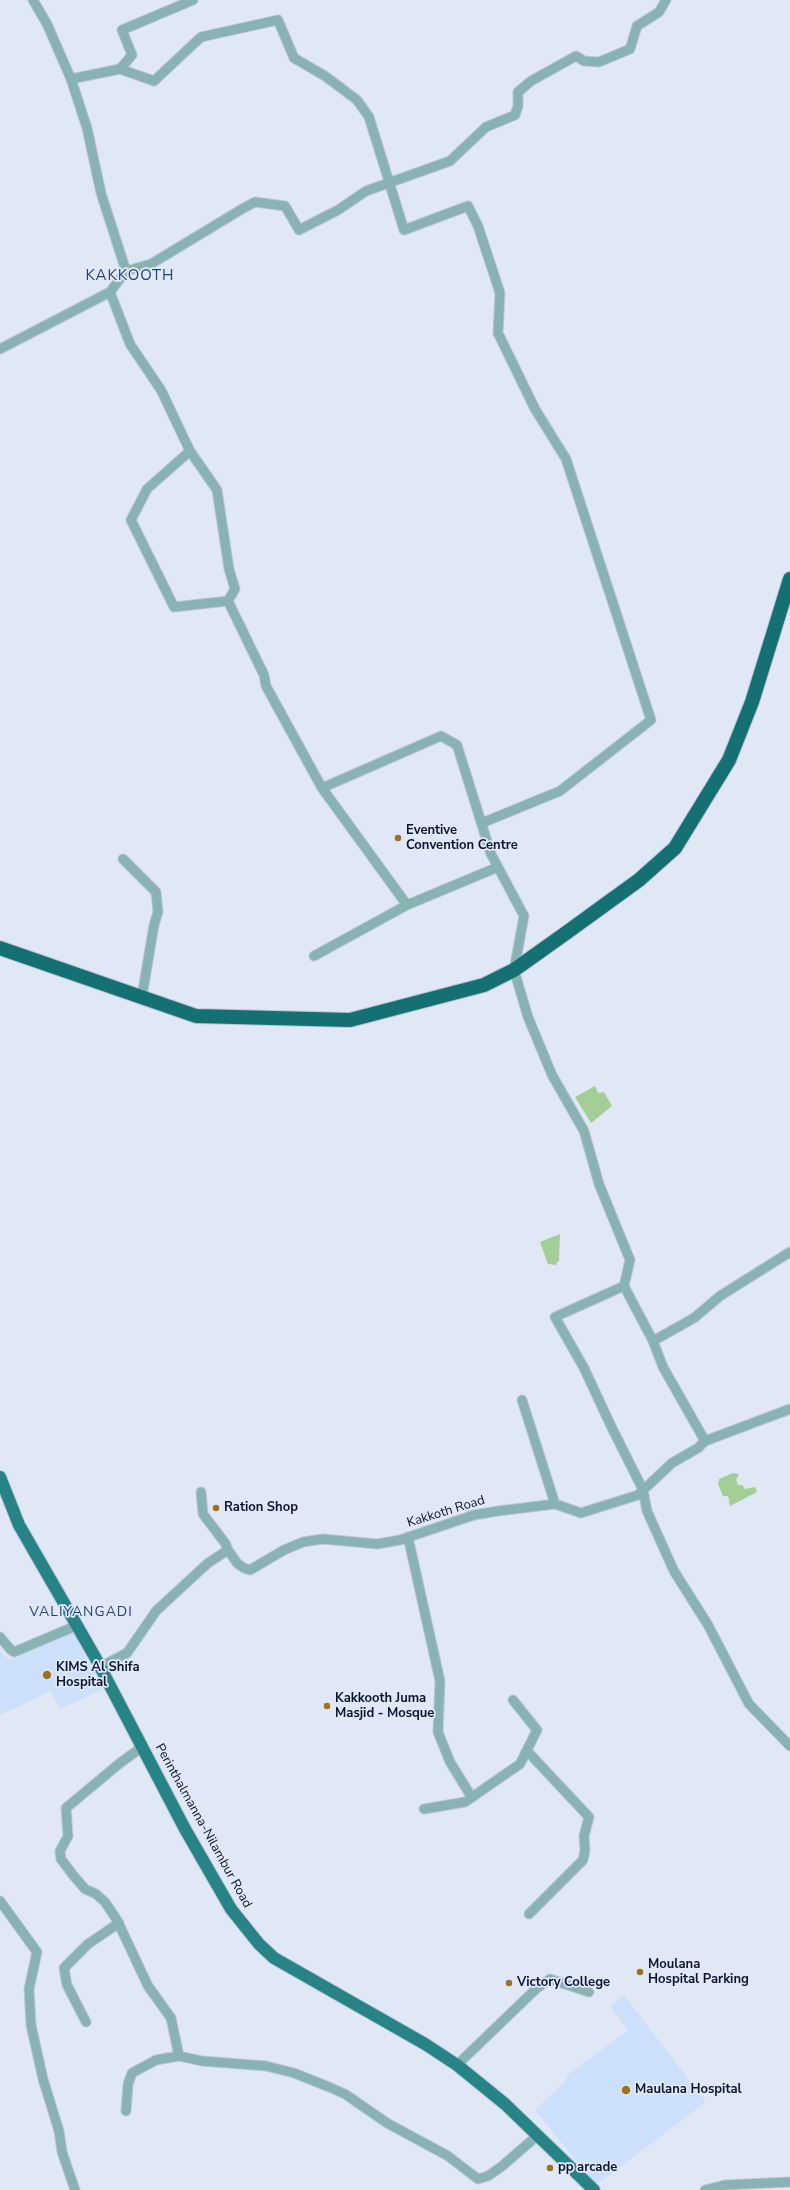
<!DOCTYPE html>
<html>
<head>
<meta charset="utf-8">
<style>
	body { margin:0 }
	canvas { display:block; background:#e0e8f5 }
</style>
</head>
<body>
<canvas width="790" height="2190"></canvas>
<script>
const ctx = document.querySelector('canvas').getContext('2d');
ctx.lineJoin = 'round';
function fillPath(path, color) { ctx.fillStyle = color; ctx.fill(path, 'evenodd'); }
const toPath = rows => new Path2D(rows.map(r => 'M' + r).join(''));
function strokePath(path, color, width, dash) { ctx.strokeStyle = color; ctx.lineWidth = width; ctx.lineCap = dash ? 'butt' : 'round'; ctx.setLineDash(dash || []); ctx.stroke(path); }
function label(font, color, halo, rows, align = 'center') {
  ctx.font = font + ' "Nunito Sans",sans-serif'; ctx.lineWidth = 3.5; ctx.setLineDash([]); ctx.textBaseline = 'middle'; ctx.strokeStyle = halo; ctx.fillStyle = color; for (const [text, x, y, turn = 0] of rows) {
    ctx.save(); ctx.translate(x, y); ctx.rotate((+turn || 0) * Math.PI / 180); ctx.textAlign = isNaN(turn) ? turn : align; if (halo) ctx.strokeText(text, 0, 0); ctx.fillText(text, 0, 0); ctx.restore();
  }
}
const built = toPath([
	[73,1630,101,1690,60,1709,51,1691,0,1715,0,1651,9,1660],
	[624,1995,706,2102,596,2185,535,2110,567,2079,566,2076,628,2030,610,2006]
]);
const green = toPath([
	[595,1086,598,1093,604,1092,612,1106,591,1123,575,1097],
	[560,1234,559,1261,556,1263,557,1265,548,1264,540,1242],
	[733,1473,739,1474,736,1480,738,1485,742,1485,745,1489,755,1487,757,1492,730,1506,728,1496,723,1496,718,1484,719,1479]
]);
const minor = toPath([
	[33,0,47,24,71,79],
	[193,0,122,30,132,55,120,69,71,79,87,128,101,193,126,271,110,292,130,344,161,390,190,451,147,489,131,520,174,607,228,601,264,675,266,686,322,788,441,736,457,745,491,854,524,916,514,970,528,1017,552,1075,584,1131,599,1184,630,1260,624,1286],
	[120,69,154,81,201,37,278,20,294,58,325,76,357,100,369,117,404,230,468,206,478,226,500,293,498,333,535,409,566,459,651,720,560,791,482,823],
	[126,271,151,264,242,209,255,202,285,206,299,230,338,210,366,191,450,161,486,127,515,115,518,106,518,92,531,81,576,56,584,61,599,62,630,49,637,26,659,12,666,0],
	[0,349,110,292],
	[190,451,217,490,229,569,235,589,228,601],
	[322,788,407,905],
	[123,859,156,892,158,912,154,925,142,996],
	[314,956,407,905,498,867],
	[624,1286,555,1317,584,1368,611,1426,643,1490,647,1511,674,1571,708,1625,749,1704,790,1746],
	[653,1341,694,1318,720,1296,790,1252],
	[522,1400,555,1504],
	[705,1441,790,1409],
	[201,1492,203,1514,225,1543,228,1550],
	[408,1537,440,1681,438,1732,450,1762,471,1796],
	[0,1637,11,1650,14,1652,78,1625],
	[100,1667,127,1653,156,1611,208,1563,228,1550,237,1563,244,1568,250,1570,284,1550,303,1542,323,1539,377,1544,400,1540,474,1515,498,1511,555,1504,581,1513,638,1495,672,1463,698,1448,705,1441,663,1367,653,1341,624,1286],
	[142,1747,120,1763,66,1808,68,1836,60,1851,61,1859,73,1875,85,1889,96,1894,105,1902,117,1920,148,1986,171,2018,179,2056,202,2061,266,2066,294,2073,329,2087,345,2094,387,2123,448,2156,478,2179,488,2176,501,2167,538,2135],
	[528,1752,589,1817,584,1836,585,1850,583,1860,529,1914],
	[424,1809,465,1802,520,1764,537,1730,513,1700],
	[0,1901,37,1952,29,1989,31,2025,43,2079,59,2131,62,2152,75,2190],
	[86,2022,67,1985,64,1968,88,1944,119,1923],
	[457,2065,537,1988,550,1979,589,1992],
	[126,2111,128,2084,132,2073,156,2060,179,2056],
	[705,2190,725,2185,790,2182]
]);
const major = toPath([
	[0,1477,19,1525,95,1657,185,1829,231,1909,259,1944,274,1958,425,2044,457,2065,505,2104,594,2190]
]);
const highway = toPath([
	[0,948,196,1016,350,1020,484,985,514,970,566,933,639,880,675,848,729,760,752,702,790,579]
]);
const markers = [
	[398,838,4,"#9d7221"],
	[216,1508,4,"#9d7221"],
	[47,1675,5,"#9d7221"],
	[327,1706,4,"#9d7221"],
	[640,1972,4,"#9d7221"],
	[509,1983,4,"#9d7221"],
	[626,2090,5,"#9d7221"],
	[550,2168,4,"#9d7221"]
];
const poiNames = [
	["Eventive",406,831],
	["Convention Centre",406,846],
	["Ration Shop",224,1508],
	["KIMS Al Shifa",56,1668],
	["Hospital",56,1683],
	["Kakkooth Juma",335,1699],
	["Masjid - Mosque",335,1714],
	["Moulana",648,1965],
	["Hospital Parking",648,1980],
	["Victory College",517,1983],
	["Maulana Hospital",635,2090],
	["pp arcade",558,2168]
];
const streetNames = [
	["Kakkoth Road",446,1512,-17],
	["Perinthalmanna-Nilambur Road",203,1826,61]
];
const neighbourhoodNames = [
	["VALIYANGADI",81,1613]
];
const quarterNames = [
	["KAKKOOTH",130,276]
];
fillPath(built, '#ccdffb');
fillPath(green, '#a3ce95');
strokePath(minor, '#bdc6d5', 11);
strokePath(major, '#bdc6d5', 14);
strokePath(highway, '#bdc6d5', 16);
strokePath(minor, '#89b2b3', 9);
strokePath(major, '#268487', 12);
strokePath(highway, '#147072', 14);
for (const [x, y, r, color] of markers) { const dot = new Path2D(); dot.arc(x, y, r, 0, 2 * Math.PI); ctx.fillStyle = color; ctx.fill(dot); strokePath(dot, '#e0e8f5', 1.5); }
label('bold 13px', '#08162d', '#e0e8f5', poiNames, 'left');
label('13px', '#08162d', '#e0e8f5', streetNames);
ctx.letterSpacing = '1px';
label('14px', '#1f4378', '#e0e8f5', neighbourhoodNames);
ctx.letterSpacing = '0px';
ctx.letterSpacing = '1px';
label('15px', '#1f4378', '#e0e8f5', quarterNames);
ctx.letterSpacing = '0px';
</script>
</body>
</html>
